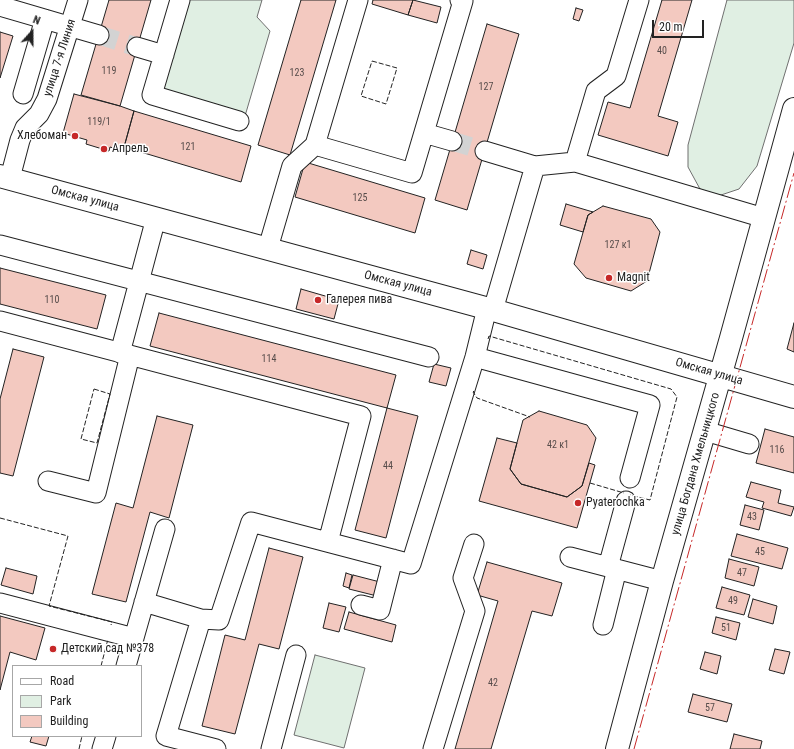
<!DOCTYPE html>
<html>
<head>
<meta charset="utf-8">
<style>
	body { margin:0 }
	#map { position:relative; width:794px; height:749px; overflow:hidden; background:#fff; font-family:"Roboto Condensed",sans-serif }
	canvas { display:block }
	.legend { position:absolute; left:12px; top:665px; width:130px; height:72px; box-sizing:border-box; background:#fff; border:1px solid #a7a7a7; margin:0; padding:5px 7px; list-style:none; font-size:12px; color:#222 }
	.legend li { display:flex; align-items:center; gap:8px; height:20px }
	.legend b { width:20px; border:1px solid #a7a7a7 }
	.north { position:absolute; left:12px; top:12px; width:40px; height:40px; -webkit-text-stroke:3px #fff; paint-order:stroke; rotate:21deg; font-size:11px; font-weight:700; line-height:16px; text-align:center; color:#222 }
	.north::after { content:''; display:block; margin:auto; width:14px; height:18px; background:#222; clip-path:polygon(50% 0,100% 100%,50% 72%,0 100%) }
	.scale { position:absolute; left:652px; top:20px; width:52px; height:18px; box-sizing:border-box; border:2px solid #222; border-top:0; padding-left:5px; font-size:12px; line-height:14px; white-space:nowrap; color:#222; -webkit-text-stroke:3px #fff; paint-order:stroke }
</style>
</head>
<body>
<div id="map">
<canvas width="794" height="749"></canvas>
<ul class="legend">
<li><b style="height:5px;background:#fff"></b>Road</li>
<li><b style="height:11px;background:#e0efe3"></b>Park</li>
<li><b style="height:11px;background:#f3c9c0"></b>Building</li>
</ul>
<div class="north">N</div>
<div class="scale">20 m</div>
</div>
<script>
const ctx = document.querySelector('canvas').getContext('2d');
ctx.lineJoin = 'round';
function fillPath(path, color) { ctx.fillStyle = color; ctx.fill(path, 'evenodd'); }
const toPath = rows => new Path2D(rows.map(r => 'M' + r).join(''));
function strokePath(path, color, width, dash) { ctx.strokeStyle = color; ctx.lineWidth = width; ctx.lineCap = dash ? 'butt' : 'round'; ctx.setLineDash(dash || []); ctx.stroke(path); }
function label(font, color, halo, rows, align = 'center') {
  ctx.font = font + ' "Roboto Condensed",sans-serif'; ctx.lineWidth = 3; ctx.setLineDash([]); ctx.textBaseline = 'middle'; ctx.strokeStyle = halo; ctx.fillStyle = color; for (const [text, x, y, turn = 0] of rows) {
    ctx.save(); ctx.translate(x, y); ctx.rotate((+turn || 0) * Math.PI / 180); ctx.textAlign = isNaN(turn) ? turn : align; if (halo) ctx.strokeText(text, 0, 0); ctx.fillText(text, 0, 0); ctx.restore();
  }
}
const green = toPath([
	[184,0,262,0,257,17,270,31,245,116,158,91,184,0],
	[727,0,794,0,794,43,757,166,739,189,718,196,700,189,688,167,688,145,727,0],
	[315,655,365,668,344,748,294,735,315,655]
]);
const building = toPath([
	[109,0,151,0,120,106,81,95,109,0],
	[301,0,336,0,290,155,258,145,301,0],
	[373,0,413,0,408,15,372,4,373,0],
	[413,0,441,7,437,23,408,15,413,0],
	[662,0,692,0,658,116,678,122,668,156,598,135,608,102,630,108,662,0],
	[576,8,583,10,579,21,573,19,576,8],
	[487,24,519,34,467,210,435,200,487,24],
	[0,32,13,36,0,78,0,32],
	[74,94,120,106,134,111,123,151,110,147,109,151,86,144,87,140,63,133,74,94],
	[134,111,251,146,241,182,124,147,134,111],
	[305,162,425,198,415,233,295,197,305,162],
	[566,204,593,212,588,215,583,232,560,225,566,204],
	[603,206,651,219,660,232,647,281,631,291,586,278,574,264,588,215,603,206],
	[471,250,487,255,483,269,467,264,471,250],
	[0,268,106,295,97,329,0,304,0,268],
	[301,289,339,300,334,319,296,309,301,289],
	[159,313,396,375,387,408,150,346,159,313],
	[794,323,794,352,787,349,794,323],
	[13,349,44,357,13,476,0,473,0,399,13,349],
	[434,364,451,368,446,386,429,382,434,364],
	[387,408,418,416,386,538,355,530,387,408],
	[539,411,587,425,596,438,582,486,567,497,521,484,510,469,523,420,539,411],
	[157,416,193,425,169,518,150,512,126,602,92,594,116,503,133,508,157,416],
	[765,429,794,437,794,473,756,463,765,429],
	[497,438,517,443,510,469,521,484,567,497,582,486,589,463,595,465,577,528,479,501,497,438],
	[751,482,781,490,778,503,794,507,791,516,762,508,764,502,746,497,751,482],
	[745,505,764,510,759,530,740,525,745,505],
	[737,534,788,548,782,569,731,556,737,534],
	[269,548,303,557,279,649,259,644,235,734,202,726,225,635,245,640,269,548],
	[729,559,759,567,754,586,725,578,729,559],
	[487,562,562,583,552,616,532,611,491,749,455,749,498,601,477,595,487,562],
	[6,568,37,576,33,594,1,585,6,568],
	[346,573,352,575,349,588,343,586,346,573],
	[353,575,380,582,377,596,349,589,353,575],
	[722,587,750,595,744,615,716,608,722,587],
	[753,599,777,606,773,624,748,617,753,599],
	[329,603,346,607,339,632,323,628,329,603],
	[349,612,396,625,392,642,344,629,349,612],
	[0,616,45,628,36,660,10,652,0,690,0,616],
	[716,617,740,623,736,640,712,633,716,617],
	[775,649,790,652,784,674,769,670,775,649],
	[705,652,721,656,717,674,700,669,705,652],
	[693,694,732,704,727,722,688,712,693,694],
	[734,734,762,741,760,749,730,749,734,734],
	[32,736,49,736,46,746,30,742,32,736]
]);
const minorTunnel = toPath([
	[99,35,137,47],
	[452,141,485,151]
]);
const minor = toPath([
	[180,0,152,95,239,121],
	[358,0,315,145,412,173,463,1,460,0],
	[0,6,99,35],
	[137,47,164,55],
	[23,94,45,19],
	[424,133,452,141],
	[485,151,535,166,575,162,764,218],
	[575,162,596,91,616,76,639,0],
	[10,178,20,140,25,128,39,114,47,99,78,0],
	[0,245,429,357],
	[268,248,292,166,315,145],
	[493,310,535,166],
	[0,321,361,416,328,542],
	[120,353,156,218],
	[475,357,650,405,630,478],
	[705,431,749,444],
	[48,481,96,493,130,355],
	[570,557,662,581],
	[608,567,626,501],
	[144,602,201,619,219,620,251,522,411,564,475,357,487,308],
	[0,603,134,638],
	[361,605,380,610,393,559],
	[201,619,166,736,216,749],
	[603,625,617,569],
	[126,666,165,529],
	[102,749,106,736],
	[271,749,296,655],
	[433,749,475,611,463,578,474,544]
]);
const major = toPath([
	[0,176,493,310,794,397],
	[617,749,662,581,731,338,794,109]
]);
const fence = toPath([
	[372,61,397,68,386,104,361,96,372,61],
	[488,339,489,336,671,389,677,397,650,500,630,495],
	[94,389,110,394,97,443,81,439,94,389],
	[474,391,473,392,477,398,530,417],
	[590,483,624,493],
	[0,518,68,536,49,606,112,622,111,625],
	[101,666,108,639],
	[79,749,82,736]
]);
const power = toPath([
	[634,749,794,173]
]);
const markers = [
	[75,136,4,"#c62828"],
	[104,149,4,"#c62828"],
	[609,278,4,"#c62828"],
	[318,300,4,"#c62828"],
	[578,503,4,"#c62828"],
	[53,649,4,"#c62828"]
];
const numberNames = [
	["40",662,51],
	["119",109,71],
	["123",297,73],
	["127",486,87],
	["119/1",99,122],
	["121",188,147],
	["125",360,198],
	["127 к1",618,245],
	["110",52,300],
	["114",269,359],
	["42 к1",558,445],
	["116",777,450],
	["44",388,466],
	["43",752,517],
	["45",760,552],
	["47",742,573],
	["49",733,601],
	["51",726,628],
	["42",493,683],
	["57",710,708]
];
const streetNames = [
	["улица 7-я Линия",60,58,-72],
	["Омская улица",85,199,15],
	["Омская улица",398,284,15],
	["Омская улица",709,372,16],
	["улица Богдана Хмельницкого",696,464,-74]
];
const poiNames = [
	["Хлебоман",67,136,"right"],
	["Апрель",112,149],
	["Magnit",617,278],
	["Галерея пива",326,300],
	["Pyaterochka",586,503],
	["Детский сад №378",61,649]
];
fillPath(green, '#e0efe3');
strokePath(green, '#6f6f6f', 1);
fillPath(building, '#f3c9c0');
strokePath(building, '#222', 1);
strokePath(minorTunnel, '#d3d3d3', 19, [19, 10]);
strokePath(minor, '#222', 21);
strokePath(major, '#222', 24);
strokePath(minor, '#fff', 19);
strokePath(major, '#fff', 22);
strokePath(fence, '#222', 1, [5, 2]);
strokePath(power, '#c62828', 1, [14, 3, 2, 3]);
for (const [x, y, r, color] of markers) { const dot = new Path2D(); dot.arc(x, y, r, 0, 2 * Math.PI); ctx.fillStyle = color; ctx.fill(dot); strokePath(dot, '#fff', 1.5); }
label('10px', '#564c4a', null, numberNames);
label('12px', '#222', '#fff', streetNames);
label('12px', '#222', '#fff', poiNames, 'left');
</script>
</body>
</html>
